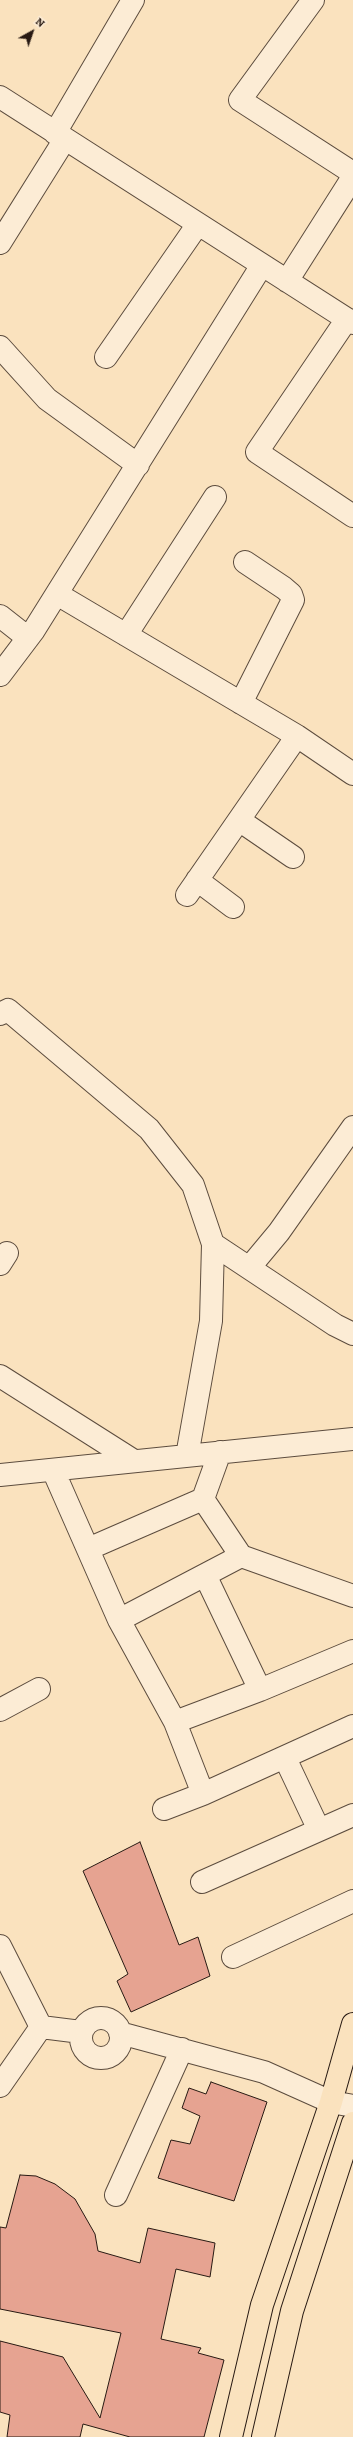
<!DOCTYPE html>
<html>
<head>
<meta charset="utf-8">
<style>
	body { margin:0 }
	#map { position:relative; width:353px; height:2437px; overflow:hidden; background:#fae2be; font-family:Alegreya,serif }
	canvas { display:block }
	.north { position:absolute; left:12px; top:12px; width:40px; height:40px; -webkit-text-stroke:3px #fcecd5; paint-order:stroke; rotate:40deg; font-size:11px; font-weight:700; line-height:16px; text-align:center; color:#281a13 }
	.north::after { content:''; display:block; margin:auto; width:14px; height:18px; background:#281a13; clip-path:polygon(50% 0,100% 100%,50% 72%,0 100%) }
</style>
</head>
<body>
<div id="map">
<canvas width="353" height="2437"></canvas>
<div class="north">N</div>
</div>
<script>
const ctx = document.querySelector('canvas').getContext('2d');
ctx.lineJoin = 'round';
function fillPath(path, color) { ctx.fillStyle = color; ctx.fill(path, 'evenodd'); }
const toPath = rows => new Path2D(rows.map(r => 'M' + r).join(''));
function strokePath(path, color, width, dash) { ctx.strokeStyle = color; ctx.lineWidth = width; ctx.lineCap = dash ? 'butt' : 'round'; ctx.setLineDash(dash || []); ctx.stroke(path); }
const building = toPath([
	[140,1842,179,1945,198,1937,210,1976,131,2012,117,1981,128,1974,83,1871,140,1842],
	[211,2082,267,2102,234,2201,158,2178,171,2140,190,2144,200,2116,182,2108,189,2088,206,2094,211,2082],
	[20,2175,36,2176,55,2184,75,2199,95,2234,98,2251,140,2263,148,2228,215,2243,210,2277,176,2269,161,2339,201,2348,198,2353,224,2360,204,2437,130,2437,83,2424,80,2437,7,2437,10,2415,0,2412,0,2341,63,2357,100,2418,121,2333,0,2309,0,2227,6,2228,20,2175]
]);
const minor = toPath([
	[313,0,240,100,353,173],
	[0,97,353,323],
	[55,133,133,0],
	[0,243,65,139],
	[287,281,353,177],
	[347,319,257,452,353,516],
	[0,347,47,399,138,465],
	[106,357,198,224],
	[57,594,297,736,353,774],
	[0,616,28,638],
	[126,635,215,497],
	[0,675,34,630,262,265],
	[241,703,293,600,291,594,284,588,245,562],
	[239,820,293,857],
	[197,880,233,907],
	[187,895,297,736],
	[0,1014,8,1010,149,1129,193,1185,213,1244,211,1321,187,1456],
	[213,1244,335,1325,353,1334],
	[0,1264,7,1253],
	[249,1268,279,1232,353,1127],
	[0,1376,134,1461],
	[220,1452,203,1499,241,1556,353,1596],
	[53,1470,119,1620,175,1722,203,1794],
	[0,1475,353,1439],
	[88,1549,203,1499],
	[205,1575,260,1690],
	[119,1620,241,1556],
	[0,1710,39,1689],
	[175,1722,260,1690,353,1651],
	[285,1758,319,1830],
	[164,1809,203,1794,353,1726],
	[202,1882,353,1815],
	[0,1946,41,2027],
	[233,1957,353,1901],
	'81 2038a20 20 0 1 1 40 0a20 20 0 1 1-40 0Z',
	[41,2027,81,2032],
	[120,2033,264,2072,331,2102,353,2106],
	[0,2086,41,2027],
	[116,2195,182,2049]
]);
const highway = toPath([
	[231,2437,262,2305,331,2102,353,2024],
	[263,2437,292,2311,353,2123]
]);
fillPath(building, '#e6a391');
strokePath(building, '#281a13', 1);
strokePath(minor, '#5c4c3e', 24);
strokePath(highway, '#281a13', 24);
strokePath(minor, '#fcecd5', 22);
strokePath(highway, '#fae2be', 22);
</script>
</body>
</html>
